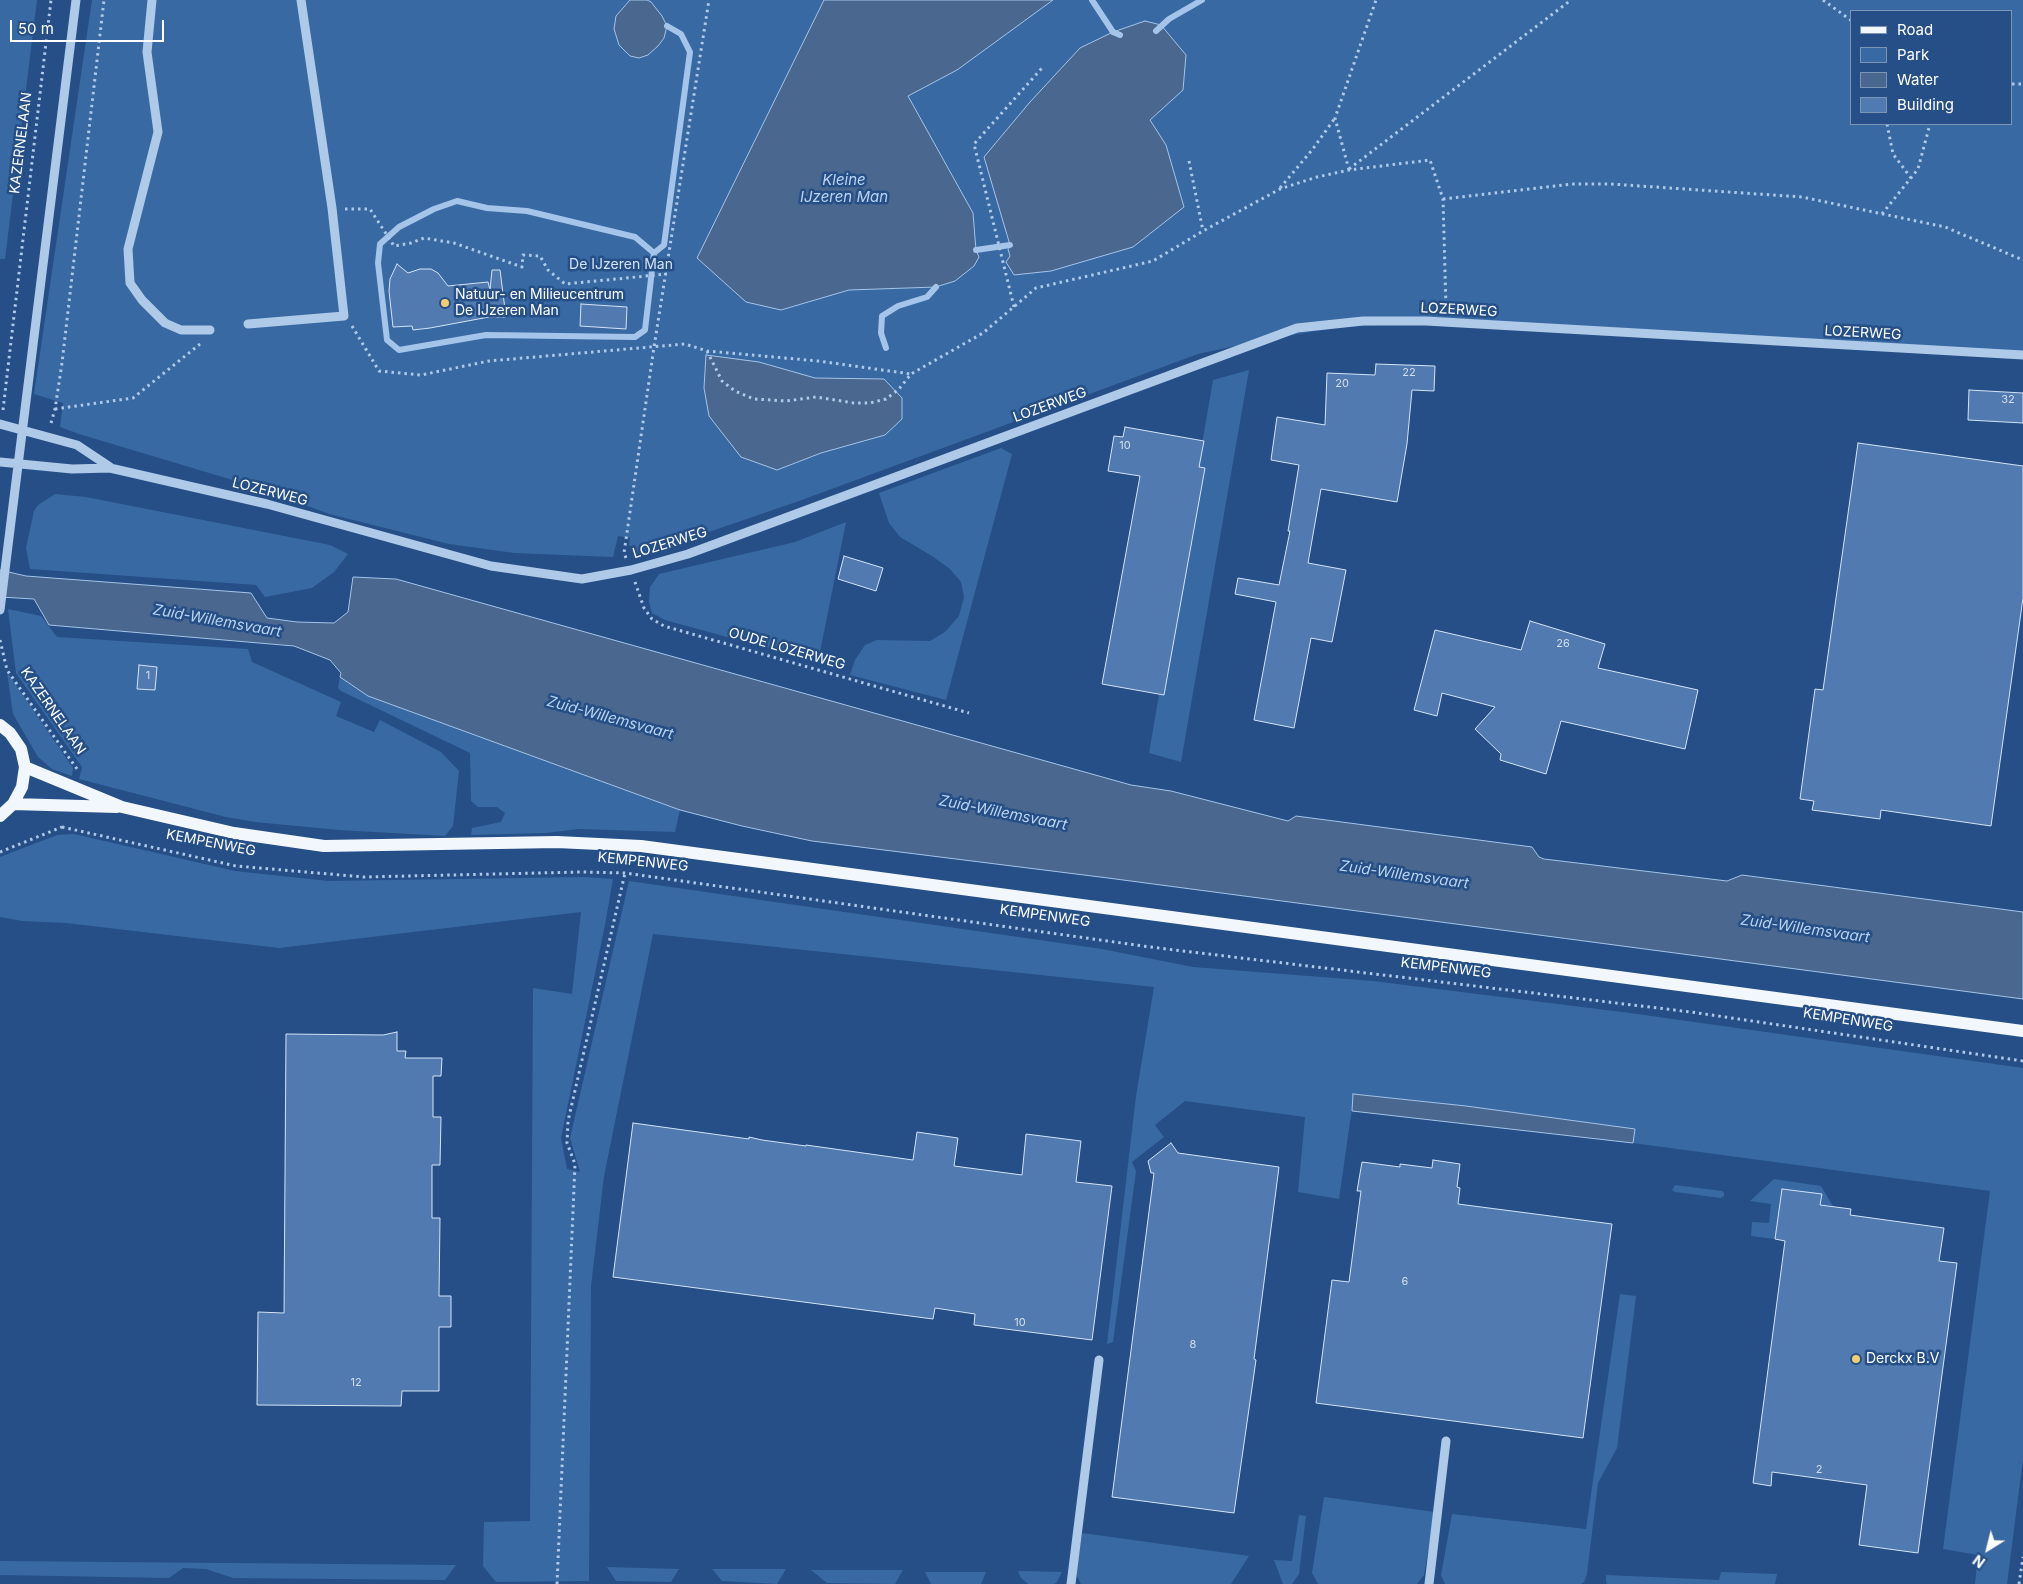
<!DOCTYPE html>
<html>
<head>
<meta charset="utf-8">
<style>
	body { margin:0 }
	#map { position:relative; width:2023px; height:1584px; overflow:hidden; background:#254f86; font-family:Inter,sans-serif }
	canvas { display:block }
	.legend { position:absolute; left:1850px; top:10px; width:162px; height:115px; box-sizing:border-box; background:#254f86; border:1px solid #7c95b6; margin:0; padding:6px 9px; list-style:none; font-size:15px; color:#fff }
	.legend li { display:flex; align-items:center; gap:10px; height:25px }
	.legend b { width:25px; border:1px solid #7c95b6 }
	.north { position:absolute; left:1963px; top:1524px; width:50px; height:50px; -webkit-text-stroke:4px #254f86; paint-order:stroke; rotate:216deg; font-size:14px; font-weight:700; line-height:20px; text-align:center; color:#fff }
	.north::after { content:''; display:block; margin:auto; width:18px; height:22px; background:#fff; clip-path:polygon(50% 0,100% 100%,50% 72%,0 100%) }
	.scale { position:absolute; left:10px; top:20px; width:154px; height:22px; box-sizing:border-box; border:2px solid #fff; border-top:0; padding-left:6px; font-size:15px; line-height:18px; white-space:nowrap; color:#fff; -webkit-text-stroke:4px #254f86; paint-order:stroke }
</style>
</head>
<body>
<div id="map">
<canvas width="2023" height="1584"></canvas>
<ul class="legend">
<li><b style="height:6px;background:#f2f7fe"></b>Road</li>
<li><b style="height:14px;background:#3969a3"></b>Park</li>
<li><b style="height:14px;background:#4a688f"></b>Water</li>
<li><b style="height:14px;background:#517bb0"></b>Building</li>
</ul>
<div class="north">N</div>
<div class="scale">50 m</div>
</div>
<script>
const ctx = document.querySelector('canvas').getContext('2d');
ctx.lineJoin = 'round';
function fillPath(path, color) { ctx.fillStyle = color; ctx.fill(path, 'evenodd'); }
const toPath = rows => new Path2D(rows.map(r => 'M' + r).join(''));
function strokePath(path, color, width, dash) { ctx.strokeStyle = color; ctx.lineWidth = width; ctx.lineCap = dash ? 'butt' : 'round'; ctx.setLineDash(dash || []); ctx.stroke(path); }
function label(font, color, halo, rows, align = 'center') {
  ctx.font = font + ' Inter,sans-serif'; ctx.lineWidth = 5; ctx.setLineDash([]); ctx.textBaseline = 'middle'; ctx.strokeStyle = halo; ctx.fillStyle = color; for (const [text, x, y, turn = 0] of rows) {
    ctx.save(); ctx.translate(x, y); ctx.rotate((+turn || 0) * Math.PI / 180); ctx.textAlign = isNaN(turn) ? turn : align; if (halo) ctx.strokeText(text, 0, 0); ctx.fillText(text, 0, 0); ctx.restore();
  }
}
const green = toPath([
	[0,0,37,0,5,259,0,259],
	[92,0,2023,0,2023,356,1420,323,1343,327,1272,338,1198,354,799,501,639,556,629,545,630,538,618,536,613,557,514,553,449,544,329,514,266,490,79,434,60,427,63,403,34,394],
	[1852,11,2012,11,2012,124,1852,124],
	[1249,370,1181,762,1149,753,1213,380],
	[1001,448,1012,454,946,700,850,675,855,660,865,645,877,640,930,641,945,632,959,616,964,597,961,582,950,569,932,556,900,537,889,523,879,493],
	[55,494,86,497,330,545,348,554,334,572,312,588,265,597,256,585,30,569,26,548,34,511,38,505],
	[846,522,818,662,665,620,652,613,649,602,650,587,659,574,795,542],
	[8,609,41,616,57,637,248,649,252,662,341,702,336,716,374,732,380,720,441,752,459,771,453,826,445,836,339,830,255,822,226,817,79,779,82,767,16,673],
	[7,672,73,768,72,776,52,769,38,757,13,714],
	[340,677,368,696,680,810,675,832,579,829,546,833,471,835,472,828,501,822,505,813,497,807,478,807,471,801,470,753,341,691,338,688],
	[74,834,235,871,328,881,585,877,613,879,605,925,561,1138,567,1169,580,1172,570,1138,629,881,1102,949,1193,967,1373,981,1630,1013,2023,1068,2023,1459,2007,1584,1975,1584,1978,1555,1943,1549,1990,1191,1633,1143,1634,1129,1466,1106,1354,1094,1339,1199,1298,1192,1305,1117,1185,1101,1155,1125,1164,1137,1132,1162,1136,1171,1113,1342,1107,1344,1136,1096,1154,987,653,934,604,1176,591,1286,589,1581,496,1582,483,1566,484,1522,530,1521,533,988,572,994,581,912,279,948,66,923,22,921,0,917,0,857,57,835],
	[1774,1179,1821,1186,1833,1206,1820,1205,1821,1194,1782,1189,1775,1239,1751,1236,1752,1222,1769,1223,1771,1204,1750,1201],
	[1675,1185,1722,1191,1724,1193,1724,1196,1721,1198,1675,1192,1672,1190],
	[1620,1294,1636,1296,1617,1448,1598,1483,1587,1574,1584,1582,1581,1584,1445,1584,1441,1575,1452,1514,1586,1529],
	[1324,1497,1435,1512,1424,1575,1417,1584,1318,1584,1312,1573],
	[1299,1515,1306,1516,1299,1574,1292,1584,1283,1584,1274,1560,1292,1561],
	[1082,1533,1249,1556,1231,1584,1081,1584,1076,1574],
	[0,1561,456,1565,445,1580,233,1578,206,1569,183,1568,169,1578,0,1575],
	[607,1567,679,1569,671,1582,616,1581],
	[712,1569,786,1569,777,1584,722,1581],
	[811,1570,903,1570,895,1584,827,1583],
	[1018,1571,1062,1572,1057,1582,1054,1584,1028,1584,1021,1578],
	[925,1572,986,1572,981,1584,931,1584],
	[1721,1572,1777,1574,1775,1584,1607,1584,1606,1581,1606,1575,1719,1580]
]);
const water = toPath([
	[630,0,647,0,651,2,662,16,667,26,664,38,658,46,648,55,639,58,630,56,619,45,614,29,616,16,630,0],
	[824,0,1053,0,957,70,908,96,973,213,976,250,979,257,974,266,955,281,936,287,849,290,781,310,746,302,697,258,824,0],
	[1145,21,1161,25,1186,55,1183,90,1150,120,1166,145,1184,207,1133,247,1051,271,1014,275,1006,262,1010,256,1008,249,1010,245,984,157,1030,102,1080,48,1113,32,1145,21],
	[706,355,759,362,815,378,884,379,902,398,902,419,885,435,821,453,777,470,741,457,709,416,704,388,706,355],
	[0,570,26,576,251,593,267,618,297,622,334,623,348,612,353,577,396,579,1131,785,1171,791,1288,821,1296,816,1532,847,1539,857,1544,859,1727,881,1742,875,2023,912,2023,999,1108,878,812,841,742,826,680,810,368,696,340,677,341,673,330,660,294,646,49,625,34,599,0,597,0,570],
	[1353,1094,1466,1106,1635,1129,1633,1143,1352,1111,1353,1094]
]);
const stream = toPath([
	[1092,0,1113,32,1120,35],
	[1156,31,1169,19,1202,0],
	[976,250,1010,245],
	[654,253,635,237,527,211,487,208,457,201,434,209,399,227,380,244,378,263,387,340,399,350,486,335,635,337,645,330,654,253,664,245,690,52,681,34,667,26],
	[886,348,881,333,882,316,898,306,927,297,936,287]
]);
const building = toPath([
	[397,264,408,273,420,269,431,269,438,273,448,286,488,282,490,290,492,270,500,270,506,317,489,317,430,328,413,330,412,326,393,327,389,291,390,279,397,264],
	[581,304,627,307,626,329,580,326,581,304],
	[1376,364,1435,366,1434,391,1412,390,1407,444,1397,502,1321,489,1308,563,1346,570,1332,642,1311,638,1294,728,1254,720,1276,602,1235,594,1238,578,1279,585,1290,531,1288,531,1299,465,1271,460,1277,417,1325,425,1327,373,1375,375,1376,364],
	[1969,390,2023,393,2023,423,1968,420,1969,390],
	[1125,427,1204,441,1199,467,1205,468,1164,695,1102,684,1140,476,1108,471,1114,436,1123,437,1125,427],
	[1858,443,2023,466,2023,598,1991,826,1881,810,1880,819,1812,810,1814,801,1800,799,1815,689,1823,690,1858,443],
	[844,556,883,568,876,591,838,579,844,556],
	[1530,621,1605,644,1598,668,1698,690,1685,749,1561,721,1546,774,1500,760,1501,754,1475,729,1495,707,1442,693,1437,716,1414,710,1435,630,1521,650,1530,621],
	[139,665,157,667,155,690,137,689,139,665],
	[397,1032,397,1051,406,1051,405,1058,442,1058,441,1076,433,1076,433,1117,441,1117,440,1165,432,1165,432,1218,440,1218,439,1296,451,1296,451,1327,439,1327,439,1391,402,1391,401,1406,257,1405,258,1312,284,1313,286,1034,383,1035,397,1032],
	[633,1123,749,1139,749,1137,762,1140,806,1146,806,1145,913,1160,917,1132,958,1138,954,1166,1022,1175,1026,1134,1081,1141,1076,1182,1112,1186,1092,1340,974,1325,975,1314,935,1308,933,1319,613,1277,633,1123],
	[1171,1143,1178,1153,1279,1167,1254,1359,1256,1360,1234,1513,1112,1497,1154,1173,1151,1173,1148,1161,1171,1143],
	[1433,1160,1460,1164,1457,1187,1460,1188,1458,1204,1612,1224,1583,1438,1316,1403,1332,1280,1349,1282,1361,1191,1357,1191,1362,1162,1400,1167,1400,1164,1432,1168,1433,1160],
	[1782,1189,1822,1194,1820,1205,1851,1209,1850,1215,1944,1228,1939,1261,1957,1263,1918,1553,1859,1545,1867,1485,1772,1472,1771,1486,1753,1483,1785,1241,1775,1239,1782,1189]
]);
const path = toPath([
	[1823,0,1852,21],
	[2012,84,2023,84],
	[1887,124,1893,154,1911,178],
	[1189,161,1203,231],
	[1349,169,1571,0],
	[1349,170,1335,118,1376,0],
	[1280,188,1312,150,1335,118],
	[1443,199,1572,184,1611,184,1802,197,1945,227,2023,260],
	[345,209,370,209,394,246,411,243,424,238,454,243,522,267,523,255,540,256,548,270,565,284,667,274],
	[1882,214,1918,169,1930,124],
	[1014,307,974,144,1042,68],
	[352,326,379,371,421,375,489,361,685,344,707,351,818,361,911,374],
	[707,351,722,381,735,391,754,399,786,401,816,397,854,403,870,403,886,399,899,389,911,374,983,333,1036,288,1153,261,1203,231,1280,189,1317,177,1349,170,1430,160,1443,199,1446,308],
	[55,409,133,398,200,344],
	[3,410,51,0],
	[51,423,55,409,62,363,104,0],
	[626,558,624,553,654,347,709,0],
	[635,582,644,608,652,619,664,626,969,713],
	[0,640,7,670,77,769,76,771],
	[62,827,236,866,364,877,581,872,625,873,1150,947,1691,1012,2023,1061],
	[0,852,62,827],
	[557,1584,575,1164,567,1143,568,1121,625,873],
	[2019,1584,2023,1557]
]);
const minor = toPath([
	[152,0,147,52,158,132,128,249,130,283,142,300,165,323,181,330,210,330],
	[248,324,344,316,332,208,301,0],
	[0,424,77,445,110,467],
	[0,462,72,469,110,468,267,504,491,566,582,579,631,570,688,554,1297,328,1363,321,1426,321,2023,355],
	[0,610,76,0],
	[1071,1584,1099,1360],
	[1429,1584,1446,1441]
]);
const major = toPath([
	[0,725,10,733,21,749,25,767,22,787,13,804,0,816],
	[25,767,122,807,234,833,324,846,557,842,641,846,2023,1031],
	[13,804,117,807]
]);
const markers = [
	[445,303,5,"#f2ce73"],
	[1856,1359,5,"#f2ce73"]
];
const numberNames = [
	["22",1409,373],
	["20",1342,384],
	["32",2008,400],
	["10",1125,446],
	["26",1563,644],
	["1",148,676],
	["6",1405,1282],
	["10",1020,1323],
	["8",1193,1345],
	["12",356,1383],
	["2",1819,1470]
];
const streetNames = [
	["KAZERNELAAN",21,143,-83],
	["LOZERWEG",1459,310,3],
	["LOZERWEG",1863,333,3],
	["LOZERWEG",1050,405,-20],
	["LOZERWEG",270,492,14],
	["LOZERWEG",670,543,-17],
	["OUDE LOZERWEG",787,649,16],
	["KAZERNELAAN",53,711,55],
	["KEMPENWEG",211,843,11],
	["KEMPENWEG",643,862,6],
	["KEMPENWEG",1045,916,8],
	["KEMPENWEG",1446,968,7],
	["KEMPENWEG",1848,1020,9]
];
const parkNames = [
	["De IJzeren Man",621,265]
];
const poiNames = [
	["Natuur- en Milieucentrum",455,295],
	["De IJzeren Man",455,311],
	["Derckx B.V",1866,1359]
];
const waterNames = [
	["Kleine",844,180],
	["IJzeren Man",844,197],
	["Zuid-Willemsvaart",217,621,10],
	["Zuid-Willemsvaart",610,718,15],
	["Zuid-Willemsvaart",1003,813,11],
	["Zuid-Willemsvaart",1404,875,8],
	["Zuid-Willemsvaart",1805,929,8]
];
fillPath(green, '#3969a3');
fillPath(water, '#4a688f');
strokePath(water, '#a4c4e9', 1);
strokePath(stream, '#a4c4e9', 6);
fillPath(building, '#517bb0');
strokePath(building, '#d3e3f7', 1);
strokePath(path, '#afc9e8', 3, [2.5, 4]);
strokePath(minor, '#afc9e8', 9);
strokePath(major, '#f2f7fe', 12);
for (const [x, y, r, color] of markers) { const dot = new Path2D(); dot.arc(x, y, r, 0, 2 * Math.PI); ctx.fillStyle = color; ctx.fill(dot); strokePath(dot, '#254f86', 2); }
label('11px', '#d4deeb', null, numberNames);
label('14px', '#fff', '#254f86', streetNames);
label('14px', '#d3e3f7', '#254f86', parkNames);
label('14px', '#fff', '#254f86', poiNames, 'left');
label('italic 15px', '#bbd3f0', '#254f86', waterNames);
</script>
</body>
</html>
